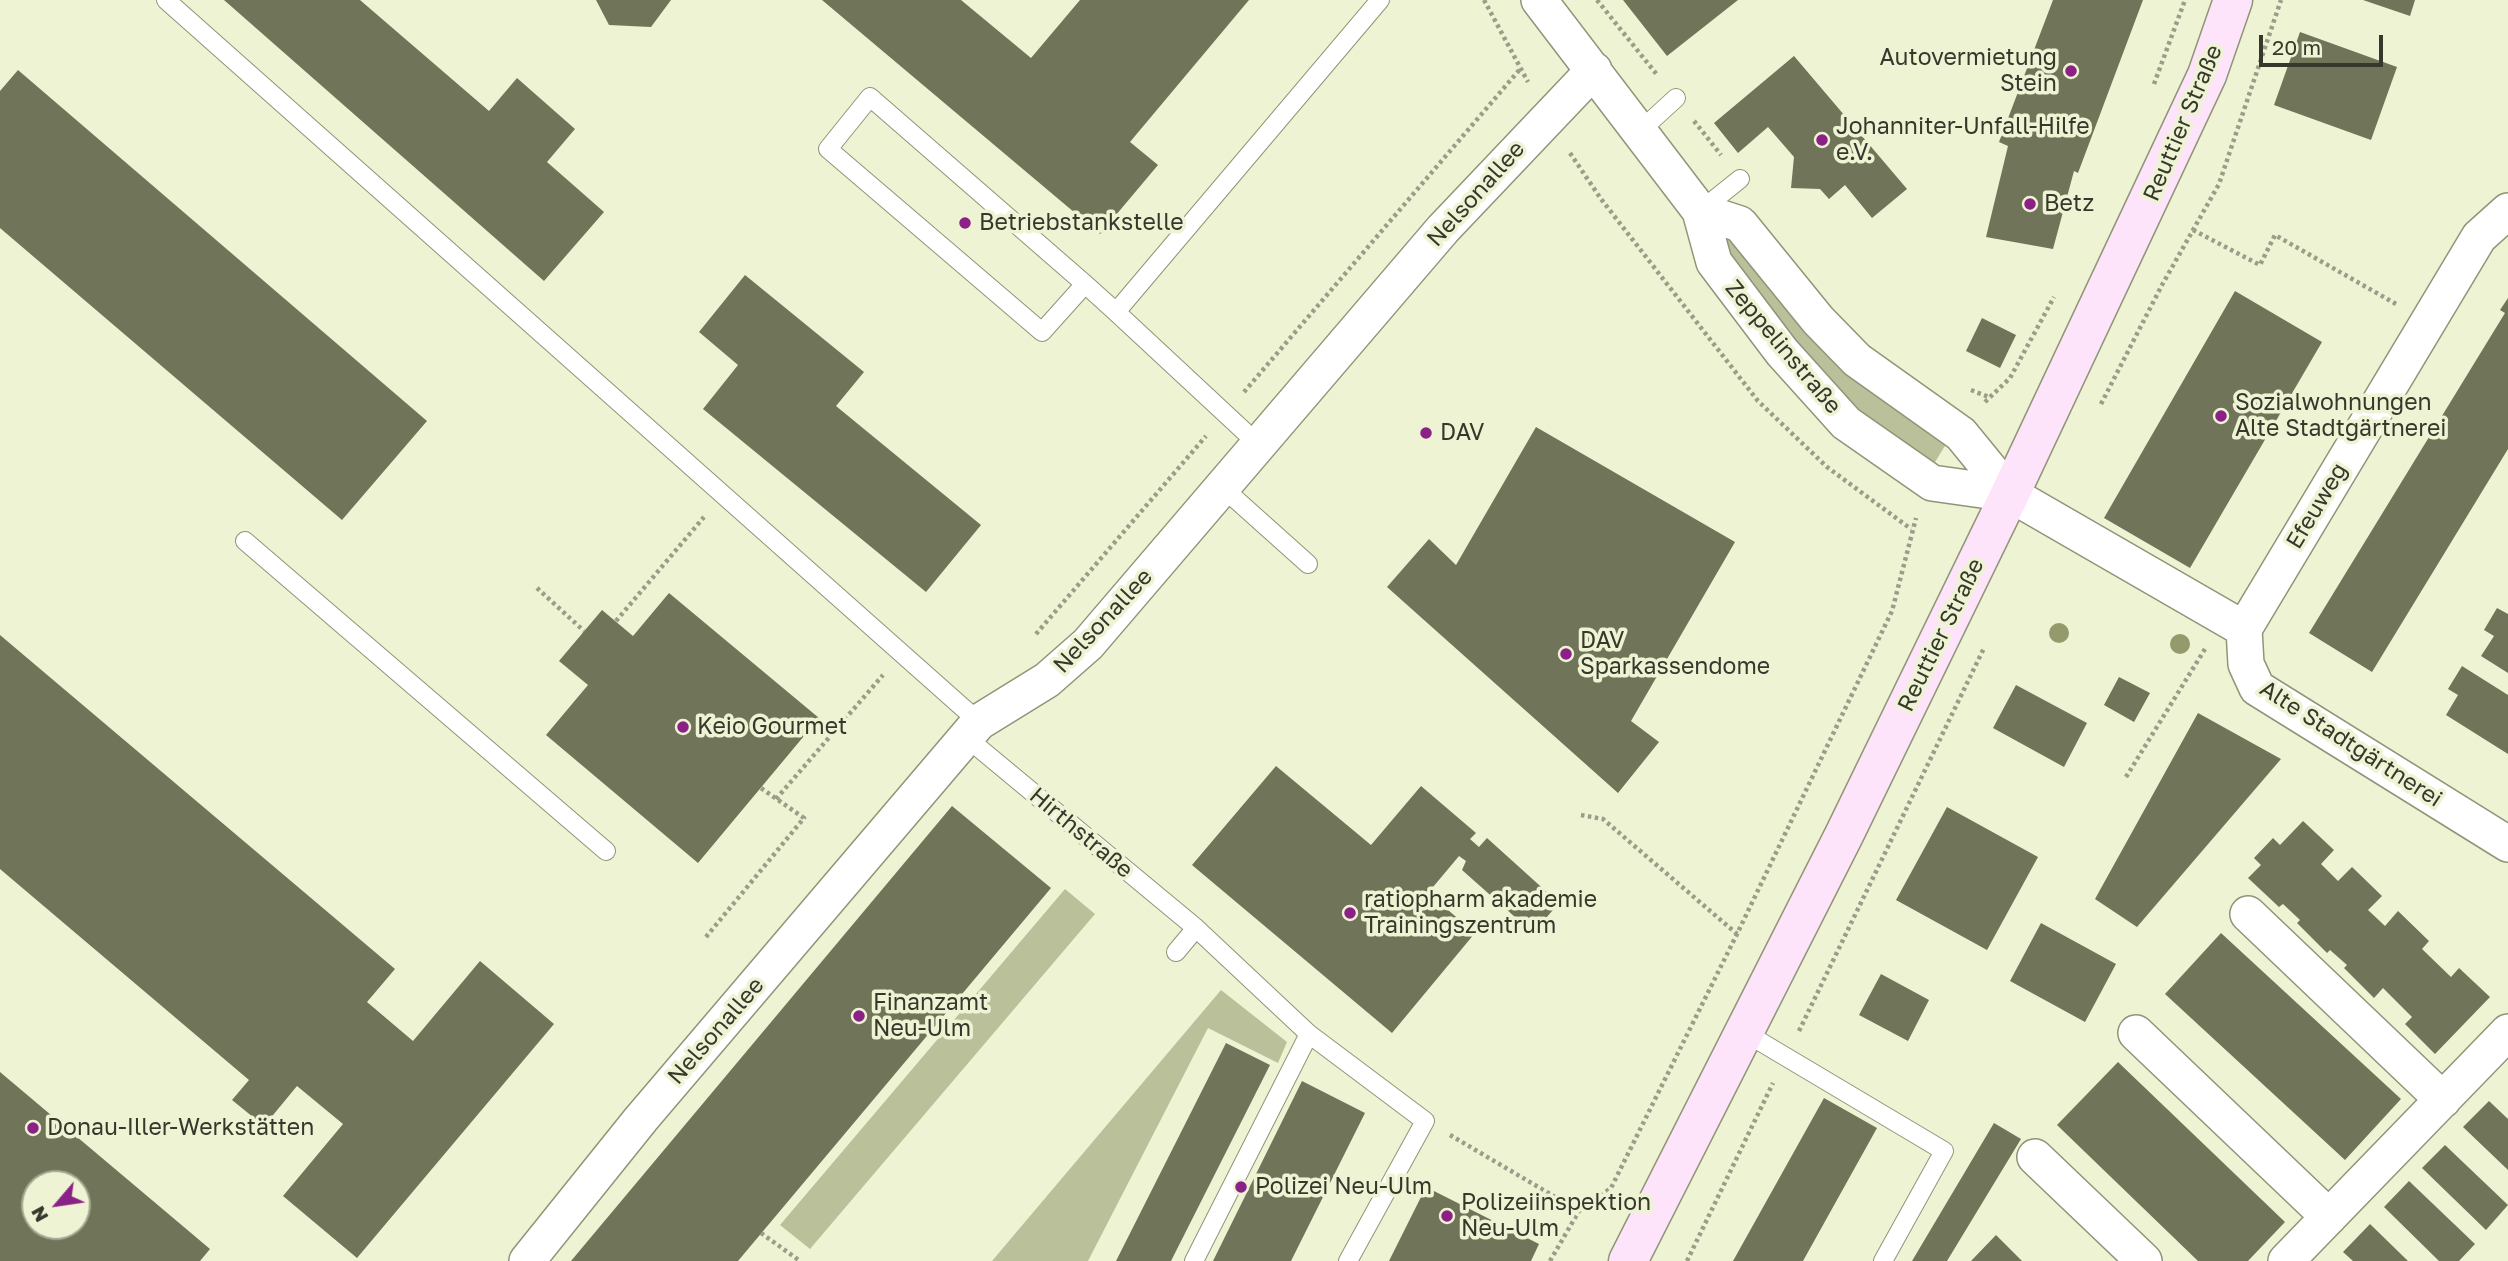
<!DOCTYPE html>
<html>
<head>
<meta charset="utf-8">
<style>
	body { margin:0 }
	#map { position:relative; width:2508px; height:1261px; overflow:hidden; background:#eef3d4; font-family:"Golos Text",sans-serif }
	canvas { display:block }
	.north { position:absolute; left:21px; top:1170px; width:70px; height:70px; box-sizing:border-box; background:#eef3d4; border:2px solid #a4a891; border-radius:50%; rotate:241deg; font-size:19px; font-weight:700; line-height:28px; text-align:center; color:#36382c }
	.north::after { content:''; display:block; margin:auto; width:24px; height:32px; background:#8b2186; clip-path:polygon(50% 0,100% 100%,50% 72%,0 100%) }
	.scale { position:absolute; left:2259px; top:35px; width:124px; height:32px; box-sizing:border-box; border:4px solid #36382c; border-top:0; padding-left:9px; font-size:21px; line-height:24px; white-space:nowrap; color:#36382c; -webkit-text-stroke:5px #eef3d4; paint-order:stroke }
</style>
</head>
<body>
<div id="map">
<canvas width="2508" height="1261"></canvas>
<div class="north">N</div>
<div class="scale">20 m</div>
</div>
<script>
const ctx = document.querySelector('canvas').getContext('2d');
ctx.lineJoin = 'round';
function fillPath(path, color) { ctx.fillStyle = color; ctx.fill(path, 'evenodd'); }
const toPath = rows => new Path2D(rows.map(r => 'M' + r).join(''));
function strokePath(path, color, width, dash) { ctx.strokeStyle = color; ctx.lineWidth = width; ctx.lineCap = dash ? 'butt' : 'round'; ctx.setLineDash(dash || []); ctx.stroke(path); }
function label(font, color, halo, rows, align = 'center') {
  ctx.font = font + ' "Golos Text",sans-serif'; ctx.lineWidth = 7; ctx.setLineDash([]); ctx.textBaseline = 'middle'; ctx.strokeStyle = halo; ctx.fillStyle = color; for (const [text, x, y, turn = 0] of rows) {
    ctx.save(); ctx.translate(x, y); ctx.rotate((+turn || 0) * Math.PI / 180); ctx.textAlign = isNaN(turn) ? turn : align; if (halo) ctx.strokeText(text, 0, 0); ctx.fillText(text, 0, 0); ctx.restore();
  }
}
const green = toPath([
	[1730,234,1951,436,1929,472,1853,416,1783,339,1719,241],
	[1065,889,1095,914,810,1249,780,1225],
	[1221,990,1287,1042,1278,1063,1208,1028,1088,1261,992,1261]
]);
const building = toPath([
	[224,0,360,0,489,111,517,78,575,129,547,162,604,212,544,281],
	[596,0,671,0,651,27,609,25],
	[822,0,961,0,1031,58,1080,0,1249,0,1130,142,1158,165,1100,234],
	[1623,0,1738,0,1667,56],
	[2053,0,2143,0,2078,173,2074,171,2053,249,1986,237,2008,146,1999,142],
	[2363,0,2415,0,2410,16],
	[2300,32,2397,67,2371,140,2274,105],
	[1794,56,1907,189,1872,218,1845,185,1829,199,1820,189,1791,188,1794,157,1768,127,1738,153,1714,123],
	[18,70,427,421,342,520,0,228,0,91],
	[745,275,864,372,836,406,981,525,926,592,703,409,738,365,699,332],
	[2235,291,2322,342,2190,568,2104,518],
	[2508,298,2508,449,2372,672,2309,633,2505,313,2500,310],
	[1982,318,2016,335,2000,368,1966,351],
	[1536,427,1735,542,1631,721,1659,742,1618,793,1387,587,1429,539,1456,565],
	[669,593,819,718,698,863,546,735,588,685,559,661,602,610,633,636],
	[2497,608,2508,614,2508,673,2481,656,2494,636,2484,630],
	[0,635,395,969,367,1002,413,1041,480,961,554,1024,357,1258,283,1196,343,1124,297,1086,264,1126,232,1100,249,1080,0,869],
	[2462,666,2508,695,2508,754,2446,715,2458,695,2448,689],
	[2119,677,2150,693,2134,722,2104,705],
	[2016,685,2087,723,2064,767,1993,728],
	[2198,713,2281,759,2137,927,2095,899],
	[1276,766,1371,845,1421,786,1476,833,1470,839,1479,847,1487,838,1559,903,1533,933,1462,870,1466,861,1459,856,1428,893,1475,933,1392,1033,1192,865],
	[952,806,1051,888,738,1261,571,1261],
	[1947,807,2038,857,1987,950,1896,900],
	[2303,821,2334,850,2321,864,2338,881,2352,867,2382,896,2368,910,2385,926,2398,911,2429,941,2422,949,2451,977,2459,968,2490,997,2435,1054,2405,1024,2412,1017,2383,988,2374,998,2344,968,2347,965,2330,950,2327,953,2297,923,2300,920,2283,904,2279,907,2248,878,2261,865,2254,858,2273,838,2280,845],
	[2041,923,2116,964,2085,1022,2010,981],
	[2221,933,2401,1099,2345,1160,2165,994],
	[1881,974,1929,1000,1908,1041,1859,1015],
	[1226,1043,1270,1065,1171,1261,1116,1261],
	[2118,1062,2285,1222,2248,1261,2198,1261,2057,1125],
	[0,1072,210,1249,200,1261,0,1261],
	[35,1184,77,1184,77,1226,35,1226],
	[1302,1081,1365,1113,1291,1261,1213,1261],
	[1824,1098,1877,1128,1803,1261,1733,1261],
	[2489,1101,2508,1119,2508,1170,2463,1127],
	[1994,1123,2021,1139,1947,1261,1912,1261],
	[2445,1145,2508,1205,2486,1230,2422,1168],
	[2409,1181,2475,1244,2459,1261,2439,1261,2384,1207],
	[1426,1187,1539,1244,1531,1261,1389,1261],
	[2370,1224,2408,1261,2353,1261,2343,1252],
	[1996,1235,2022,1261,1971,1261]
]);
const path = toPath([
	[1484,0,1528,82],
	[1597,0,1658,76],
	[2154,84,2185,0],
	[1694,121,1721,155],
	[1570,153,1601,199,1758,401,1827,467,1911,529],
	[2193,230,2260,265,2275,235,2396,304],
	[1971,390,1989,397],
	[1244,392,1521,68],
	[1985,402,2010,378,2054,297],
	[2101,404,2162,285,2219,184,2281,0],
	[537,588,584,631],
	[616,621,704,517],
	[1036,634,1206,436],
	[2126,777,2205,649],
	[776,799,883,675],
	[1581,815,1603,819,1737,934],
	[706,937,804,818,761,788],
	[1799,1031,1984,648],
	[1450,1135,1579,1211],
	[761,1233,800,1261],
	[1550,1261,1579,1211,1611,1188,1737,934,1892,611,1916,518],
	[1687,1261,1773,1083]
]);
const service = toPath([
	[166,0,979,722],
	[1640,131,1676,98],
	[1700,211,1740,179],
	[1085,284,1042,332,828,149,870,97,1085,284,1116,312,1259,445],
	[1116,312,1380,0],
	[1222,487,1308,564],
	[245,541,606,851],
	[967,738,1196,928],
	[1176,952,1196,928,1309,1034,1425,1121,1348,1261],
	[1744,1032,1944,1151,1883,1261],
	[1194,1261,1309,1034]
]);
const minor = toPath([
	[1539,0,1700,211,1714,262,1782,352,1846,423,1932,483,2010,494,2244,629,2246,664,2257,688,2508,844],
	[1700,211,1740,224,1818,320,1857,360,1961,434,2010,494],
	[2244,629,2479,237,2508,211],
	[2248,914,2443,1100],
	[2136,1033,2329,1217],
	[2035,1157,2144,1261],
	[527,1261,641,1119,979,722,1047,680,1088,644,1443,229,1594,70],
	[2286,1261,2508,1032]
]);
const secondary = toPath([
	[1628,1261,1844,835,2010,494,2207,75,2233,0]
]);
const trees = [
	[2059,633],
	[2180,644]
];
const markers = [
	[2071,71,7,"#8b2186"],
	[1822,140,7,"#8b2186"],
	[2030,204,7,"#8b2186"],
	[965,223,7,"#8b2186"],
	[2221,416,7,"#8b2186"],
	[1426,433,7,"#8b2186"],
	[1566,654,7,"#8b2186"],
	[683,727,7,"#8b2186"],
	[1350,913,7,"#8b2186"],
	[859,1016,7,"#8b2186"],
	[33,1128,7,"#8b2186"],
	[1241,1187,7,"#8b2186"],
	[1447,1216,7,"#8b2186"]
];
const poiNames = [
	["Autovermietung",2057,58,"right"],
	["Stein",2057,84,"right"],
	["Johanniter-Unfall-Hilfe",1836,127],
	["e.V.",1836,153],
	["Betz",2044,204],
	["Betriebstankstelle",979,223],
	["Sozialwohnungen",2235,403],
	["Alte Stadtgärtnerei",2235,429],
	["DAV",1440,433],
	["DAV",1580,641],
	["Sparkassendome",1580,667],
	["Keio Gourmet",697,727],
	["ratiopharm akademie",1364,900],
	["Trainingszentrum",1364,926],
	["Finanzamt",873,1003],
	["Neu-Ulm",873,1029],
	["Donau-Iller-Werkstätten",47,1128],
	["Polizei Neu-Ulm",1255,1187],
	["Polizeiinspektion",1461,1203],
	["Neu-Ulm",1461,1229]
];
const streetNames = [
	["Reuttier Straße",2183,123,-67],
	["Nelsonallee",1476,194,-48],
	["Zeppelinstraße",1783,347,50],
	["Efeuweg",2317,506,-59],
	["Nelsonallee",1103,621,-47],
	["Reuttier Straße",1941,635,-64],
	["Alte Stadtgärtnerei",2351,744,33],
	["Hirthstraße",1081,833,40],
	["Nelsonallee",716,1031,-49]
];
fillPath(green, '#bac09a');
fillPath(building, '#707459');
strokePath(service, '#909478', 20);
strokePath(minor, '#909478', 38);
strokePath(secondary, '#909478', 41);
strokePath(path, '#9a9d87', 4.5, [3.5, 3.5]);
strokePath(service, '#fff', 18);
strokePath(minor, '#fff', 35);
strokePath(secondary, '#fee4fb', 38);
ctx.fillStyle = '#949a6c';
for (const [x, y] of trees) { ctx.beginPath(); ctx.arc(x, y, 10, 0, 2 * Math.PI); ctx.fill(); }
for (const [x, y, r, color] of markers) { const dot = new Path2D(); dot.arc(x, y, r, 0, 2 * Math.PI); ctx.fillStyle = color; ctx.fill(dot); strokePath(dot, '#eef3d4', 2.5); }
label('23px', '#36382c', '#eef3d4', poiNames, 'left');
label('23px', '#36382c', '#eef3d4', streetNames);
</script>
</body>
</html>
